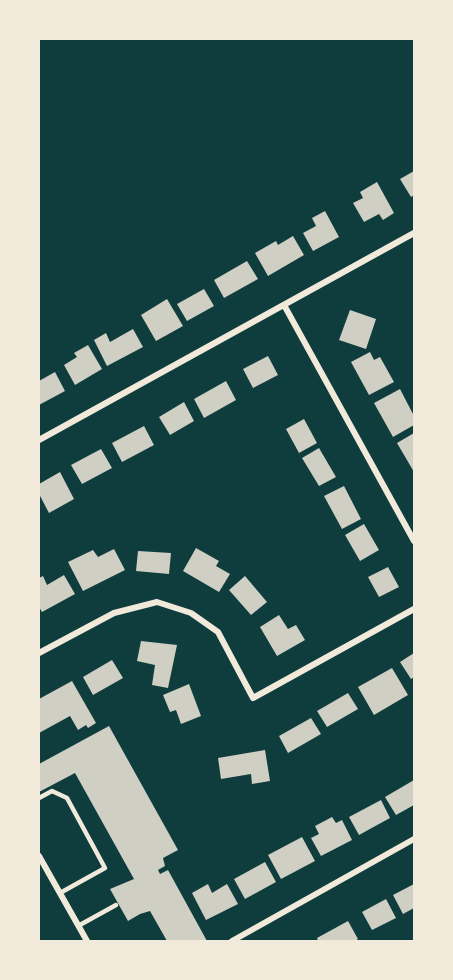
<!DOCTYPE html>
<html>
<head>
<meta charset="utf-8">
<style>
	body { margin:0 }
	#map { position:relative; width:453px; height:980px; overflow:hidden; background:#0f3d3e; font-family:"Libre Baskerville",serif }
	canvas { display:block }
	.frame { position:absolute; inset:0; border:40px solid #f1e9da; pointer-events:none }
</style>
</head>
<body>
<div id="map">
<canvas width="453" height="980"></canvas>
<div class="frame"></div>
</div>
<script>
const ctx = document.querySelector('canvas').getContext('2d');
ctx.lineJoin = 'round';
function fillPath(path, color) { ctx.fillStyle = color; ctx.fill(path, 'evenodd'); }
const toPath = rows => new Path2D(rows.map(r => 'M' + r).join(''));
function strokePath(path, color, width, dash) { ctx.strokeStyle = color; ctx.lineWidth = width; ctx.lineCap = dash ? 'butt' : 'round'; ctx.setLineDash(dash || []); ctx.stroke(path); }
const building = toPath([
	[414,171,414,195,411,197,400,179],
	[377,182,394,213,383,220,379,214,364,222,353,203,363,198,360,192],
	[325,211,339,237,313,251,303,233,316,226,312,218],
	[293,236,304,255,268,276,255,253,276,241,278,245],
	[247,261,258,279,224,298,214,280],
	[204,289,214,306,187,321,177,304],
	[167,299,183,326,156,341,141,315],
	[350,310,376,319,366,349,339,340],
	[133,329,143,347,107,366,94,340,106,333,110,342],
	[88,345,102,369,75,385,64,365,77,357,74,353],
	[370,352,374,360,380,357,394,382,369,395,351,362],
	[268,356,278,375,253,388,243,369],
	[55,372,65,391,39,405,39,381],
	[226,381,236,400,204,418,194,399],
	[400,389,414,416,414,425,393,437,374,403],
	[184,402,194,421,170,435,159,417],
	[304,419,317,443,299,453,286,429],
	[144,426,154,445,122,462,112,443],
	[414,433,414,472,397,443],
	[319,448,336,477,319,486,302,458],
	[101,449,112,468,82,484,71,465],
	[60,472,74,499,49,513,39,494,39,484],
	[344,486,361,519,342,529,324,496],
	[364,524,379,550,360,561,345,535],
	[196,548,219,561,216,566,230,574,219,592,183,571],
	[114,549,125,570,83,591,68,562,93,550,98,557],
	[138,551,171,553,169,574,136,571],
	[388,567,399,587,379,597,368,577],
	[64,575,75,594,42,612,39,607,39,578,43,576,47,585],
	[245,576,267,602,251,615,229,590],
	[279,615,288,629,296,625,305,640,277,656,260,627],
	[141,641,177,645,168,688,152,685,155,665,137,661],
	[414,653,414,677,411,679,400,662],
	[112,660,123,678,93,695,83,677],
	[392,668,408,695,374,715,358,687],
	[72,681,96,723,88,728,86,725,78,730,70,716,39,733,39,699],
	[189,684,201,716,181,724,176,710,170,712,163,695],
	[348,693,358,709,327,727,317,711],
	[311,718,321,734,288,753,279,736],
	[109,726,178,850,163,858,165,866,158,870,160,874,168,870,207,941,167,941,150,911,140,914,128,921,110,889,134,879,75,773,39,792,39,764],
	[265,750,270,781,252,784,251,774,221,779,218,758],
	[414,780,414,805,396,815,385,797],
	[381,800,390,818,359,835,349,817],
	[332,817,336,823,342,820,352,840,321,856,311,838,319,834,315,826],
	[302,837,315,861,281,879,268,855],
	[265,862,276,882,245,899,234,879],
	[208,884,212,893,227,884,238,904,206,920,192,893],
	[414,884,414,908,403,914,393,895],
	[386,899,396,918,372,930,362,912],
	[348,921,358,939,355,941,318,941,317,938]
]);
const service = toPath([
	[39,798,52,791,67,798,105,868,60,893],
	[78,926,116,905]
]);
const minor = toPath([
	[284,305,414,541],
	[39,440,414,233],
	[39,653,114,613,157,602,191,613,218,632,253,698,414,609],
	[39,856,87,941],
	[232,941,414,839]
]);
fillPath(building, '#cfcfc3');
strokePath(service, '#f1e9da', 4.5);
strokePath(minor, '#f1e9da', 6);
</script>
</body>
</html>
